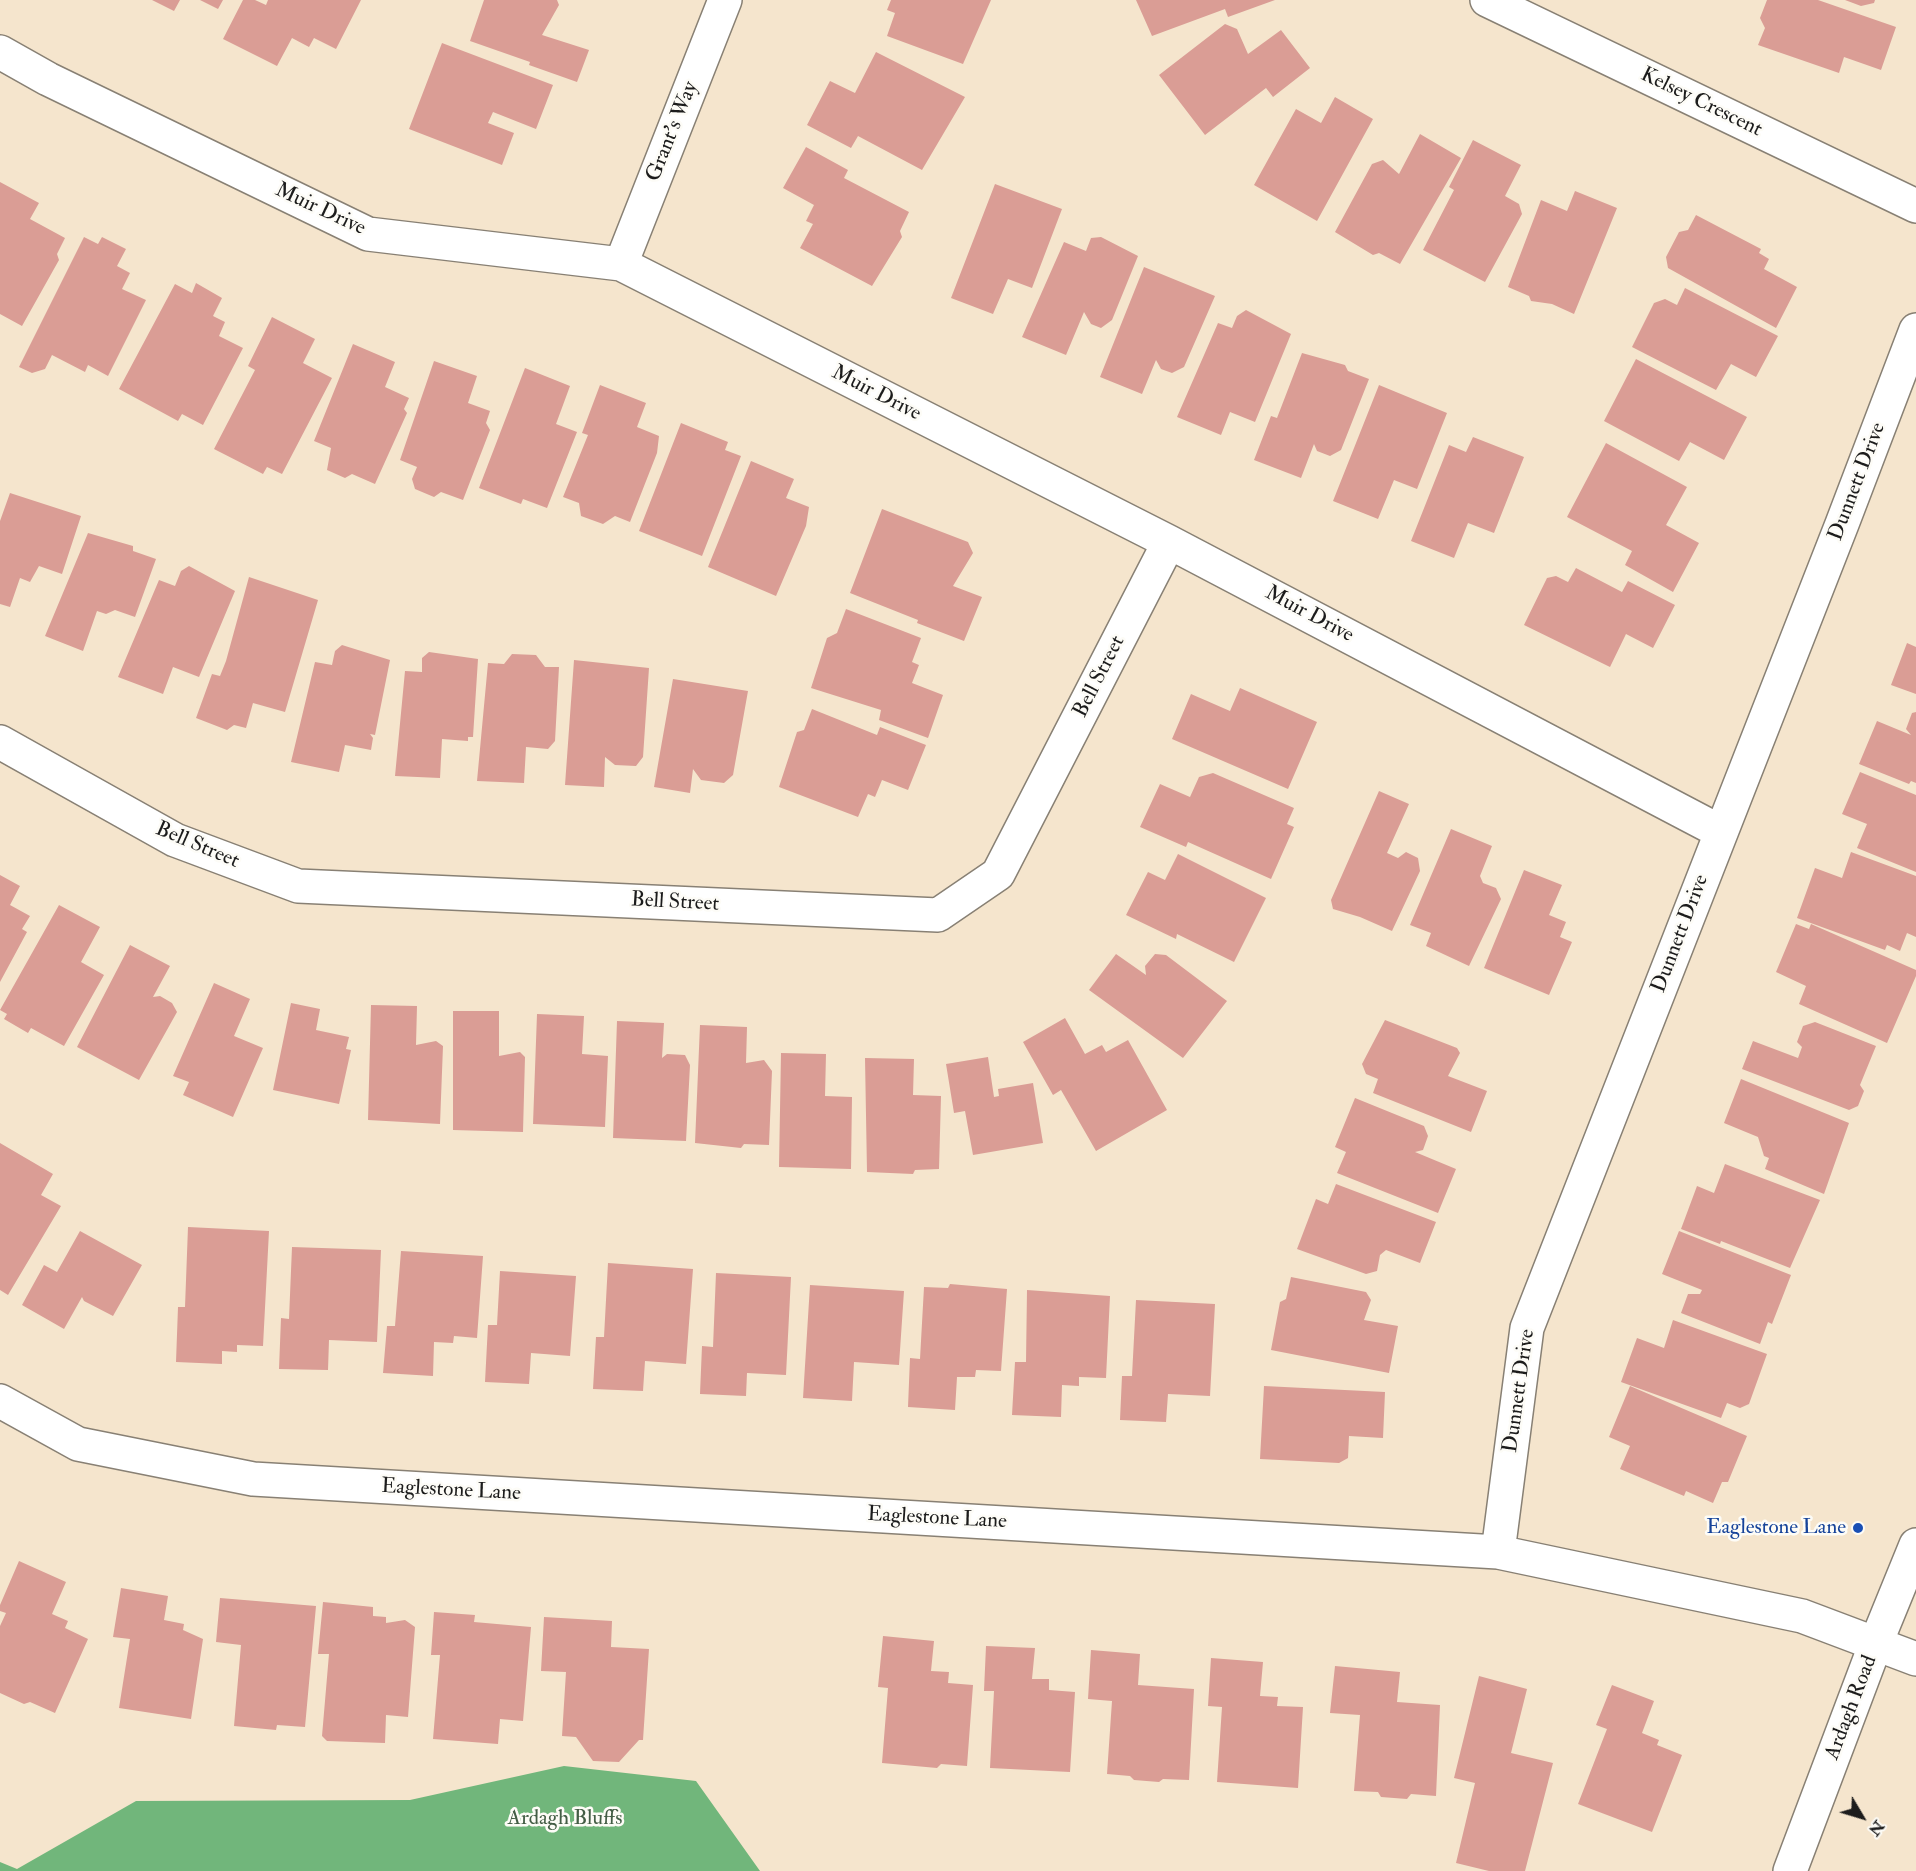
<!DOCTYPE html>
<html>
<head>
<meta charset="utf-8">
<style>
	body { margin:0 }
	#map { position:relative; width:1916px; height:1871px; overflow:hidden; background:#f5e5cd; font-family:"IM FELL Double Pica",serif }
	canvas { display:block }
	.north { position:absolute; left:1832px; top:1787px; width:60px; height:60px; -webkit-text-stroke:4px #fdfcf7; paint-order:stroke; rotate:128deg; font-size:16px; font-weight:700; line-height:24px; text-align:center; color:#1c1c1c }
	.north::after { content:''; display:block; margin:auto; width:21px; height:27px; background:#1c1c1c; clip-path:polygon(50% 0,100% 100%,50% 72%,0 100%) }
</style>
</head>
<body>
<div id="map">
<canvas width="1916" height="1871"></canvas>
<div class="north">N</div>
</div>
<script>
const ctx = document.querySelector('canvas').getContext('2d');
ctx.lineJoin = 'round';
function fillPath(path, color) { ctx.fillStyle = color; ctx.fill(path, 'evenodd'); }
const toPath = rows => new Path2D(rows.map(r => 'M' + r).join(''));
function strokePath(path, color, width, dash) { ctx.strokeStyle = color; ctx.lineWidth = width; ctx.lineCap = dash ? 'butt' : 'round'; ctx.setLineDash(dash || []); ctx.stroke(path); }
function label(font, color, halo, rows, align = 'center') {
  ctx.font = font + ' "IM FELL Double Pica",serif'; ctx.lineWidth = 5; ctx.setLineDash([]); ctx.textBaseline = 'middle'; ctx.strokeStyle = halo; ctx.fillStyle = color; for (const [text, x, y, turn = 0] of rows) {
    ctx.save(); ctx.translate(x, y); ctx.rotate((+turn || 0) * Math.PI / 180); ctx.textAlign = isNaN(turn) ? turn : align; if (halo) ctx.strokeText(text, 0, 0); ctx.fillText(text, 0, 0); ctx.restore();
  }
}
const forest = toPath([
	[564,1766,696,1781,760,1871,0,1871,0,1862,17,1869,136,1801,410,1800]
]);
const building = toPath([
	[152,0,180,0,174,11],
	[200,0,223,0,218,9],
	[243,0,255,0,266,5,268,0,361,0,336,49,314,38,309,47,292,38,277,66,223,39],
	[484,0,557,0,559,5,542,35,589,50,577,82,529,65,530,62,470,41],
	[891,0,991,0,963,64,887,36,895,13,887,10],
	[1136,0,1275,0,1228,17,1225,9,1152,36],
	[1767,0,1818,0,1896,27,1881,70,1844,57,1839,73,1758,45,1765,28,1760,18],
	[1845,0,1875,0,1874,3,1861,6],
	[1225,24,1237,29,1248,54,1281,30,1310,68,1273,97,1266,88,1205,135,1159,75],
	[442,43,553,85,536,129,493,112,488,123,514,133,502,165,409,129],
	[876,52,965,97,922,170,858,136,851,148,807,125,830,81,855,93],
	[1335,97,1373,119,1317,221,1254,185,1296,109,1321,123],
	[1420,134,1461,158,1400,264,1379,253,1373,255,1335,232,1372,164,1383,160,1399,174],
	[1473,140,1521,165,1505,196,1519,204,1522,214,1485,282,1423,250,1454,190,1449,187],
	[806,147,848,170,844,178,909,212,900,231,902,237,872,286,800,248,813,224,806,221,814,205,783,188],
	[0,182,39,203,30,219,65,238,57,254,59,260,22,326,0,314],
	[995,184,1062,209,1032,288,1008,279,993,314,951,298],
	[1575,191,1617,208,1574,314,1552,304,1531,301,1529,296,1508,287,1541,200,1567,211],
	[1696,215,1761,249,1759,253,1769,259,1764,269,1797,287,1776,328,1668,268,1666,257,1679,232,1688,230],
	[84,237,98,244,102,237,126,249,117,266,130,273,122,289,146,300,108,376,88,365,85,372,52,355,45,369,32,373,19,367],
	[1101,237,1138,256,1112,320,1101,328,1091,324,1084,312,1066,355,1022,337,1064,242,1086,251,1091,238],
	[1144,267,1215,296,1184,367,1172,373,1161,369,1156,360,1142,394,1100,377],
	[196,283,222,298,213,316,225,322,219,336,243,348,203,425,182,414,178,421,119,389,175,284,192,293],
	[1685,288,1778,336,1756,377,1731,364,1716,390,1632,347,1654,303,1665,299,1677,305],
	[1246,310,1291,334,1255,422,1230,412,1221,435,1177,417,1218,323,1232,328,1237,316],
	[272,317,315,339,303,363,332,378,282,474,267,467,263,474,214,449,255,370,248,366],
	[353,344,395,362,385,387,409,398,404,409,407,413,375,484,352,474,345,478,327,470,331,448,314,441],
	[1302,353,1345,365,1348,371,1369,379,1341,450,1330,456,1317,451,1314,444,1301,478,1254,460,1271,416,1277,418],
	[1636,359,1747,417,1724,460,1690,442,1679,461,1604,421],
	[434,361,477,376,468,403,490,411,486,423,490,430,463,500,441,492,434,497,415,489,412,479,417,467,400,460],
	[525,368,570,386,556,424,577,432,547,508,523,499,521,504,479,488],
	[600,385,646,403,637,427,659,436,657,453,630,522,615,516,603,524,581,516,579,503,563,497,588,435,582,433],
	[1379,385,1447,413,1417,489,1394,480,1378,519,1333,501],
	[681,423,728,442,725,450,741,456,702,556,639,531],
	[1473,437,1524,457,1494,533,1468,523,1454,558,1411,541,1449,445,1466,452],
	[1606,443,1687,487,1666,525,1699,543,1673,592,1625,565,1632,551,1567,517],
	[751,461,794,479,786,498,809,507,806,526,776,596,708,567],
	[10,493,81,516,62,574,39,566,30,582,20,578,10,607,0,604,0,521],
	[882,509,968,542,973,553,953,586,982,597,964,641,917,623,918,620,850,593],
	[88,533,133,546,133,551,156,559,135,617,115,610,106,614,97,611,83,651,45,636],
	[189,566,235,591,199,677,173,667,163,694,118,677,159,580,175,586,181,571],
	[1576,568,1622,592,1628,581,1675,605,1653,648,1626,634,1610,667,1524,625,1547,578,1556,576,1568,582],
	[249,577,318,600,285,712,253,703,246,728,234,725,227,730,196,718,212,674,220,676,226,661],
	[846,609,921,638,912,662,919,665,912,683,943,695,928,738,879,720,881,710,811,688,827,638,837,633],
	[1907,643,1916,647,1916,694,1891,685],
	[342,645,390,660,375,735,370,734,373,738,371,750,345,745,339,772,291,762,315,662,332,665,335,651],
	[429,652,478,659,473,737,468,737,468,741,442,739,440,778,395,776,405,671,422,672,422,658],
	[512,654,536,655,545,667,559,667,555,741,548,749,526,747,524,783,477,781,488,663,504,664],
	[574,660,649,668,643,757,636,766,615,765,605,757,604,787,565,785],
	[673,679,748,691,733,775,724,783,701,780,693,769,690,793,654,787],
	[1240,688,1317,722,1288,789,1172,739,1191,694,1230,711],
	[812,709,877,735,880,727,926,745,908,790,882,780,875,797,868,794,858,817,779,787,797,732,804,730],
	[1916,712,1916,783,1911,781,1909,784,1859,764,1877,721,1911,735,1906,729,1912,713],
	[1860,772,1916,795,1916,872,1857,848,1867,824,1842,814],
	[1213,773,1294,808,1287,824,1294,827,1271,879,1188,842,1186,847,1140,827,1160,784,1190,797,1199,777],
	[1379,791,1409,804,1387,853,1398,858,1406,852,1418,858,1420,871,1392,931,1360,917,1333,909,1331,900],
	[1451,829,1492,846,1480,876,1483,883,1496,888,1501,899,1469,966,1426,946,1431,933,1410,925],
	[1851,852,1916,876,1916,937,1907,933,1900,951,1887,945,1885,950,1797,918,1815,868,1842,878],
	[1178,854,1266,898,1234,962,1177,934,1176,939,1126,915,1148,872,1165,880],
	[1524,870,1562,885,1549,915,1566,922,1560,937,1572,942,1549,995,1484,968],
	[0,875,20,886,10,905,30,916,22,929,27,932,0,982],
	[59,905,100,927,81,962,104,975,64,1046,31,1028,28,1033,4,1019,7,1014,0,1010],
	[1796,924,1809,929,1811,924,1916,970,1916,976,1887,1043,1799,1004,1806,986,1776,972],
	[130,945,170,966,153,997,160,996,172,1003,177,1012,139,1080,77,1047],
	[1116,954,1146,975,1145,966,1155,954,1166,955,1227,1001,1183,1058,1089,990],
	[214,983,250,999,234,1036,263,1048,233,1117,183,1095,189,1082,173,1076],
	[291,1003,320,1009,316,1030,349,1037,346,1049,351,1050,339,1104,273,1090],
	[371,1005,417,1006,416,1045,436,1041,443,1046,440,1124,368,1120],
	[453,1011,499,1011,499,1056,520,1052,525,1057,523,1132,453,1130],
	[537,1014,584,1016,582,1054,608,1056,605,1127,533,1124],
	[1065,1018,1085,1054,1102,1045,1106,1052,1128,1040,1167,1110,1096,1151,1061,1090,1053,1095,1023,1042],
	[1385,1020,1457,1048,1460,1053,1448,1076,1487,1091,1471,1132,1373,1093,1378,1079,1366,1074,1362,1064],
	[617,1021,664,1023,662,1058,667,1054,685,1055,690,1065,686,1141,613,1138],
	[1815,1022,1876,1046,1860,1085,1864,1091,1858,1106,1849,1110,1742,1069,1753,1041,1798,1058,1802,1047,1797,1042,1803,1026],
	[700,1025,747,1027,746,1063,764,1060,772,1071,769,1145,744,1144,741,1148,695,1143],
	[781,1053,826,1054,825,1096,852,1097,851,1169,779,1167],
	[988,1057,994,1097,999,1096,998,1089,1033,1083,1043,1143,973,1155,965,1111,954,1113,946,1064],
	[865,1058,914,1059,913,1095,941,1096,939,1169,915,1170,913,1174,867,1172],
	[1741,1079,1849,1123,1824,1194,1765,1169,1769,1158,1764,1156,1758,1137,1724,1123],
	[1355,1098,1424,1126,1428,1136,1423,1150,1415,1152,1456,1169,1438,1213,1337,1173,1346,1152,1335,1147],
	[0,1143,53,1174,41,1195,61,1206,8,1295,0,1290],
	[1725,1164,1820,1200,1790,1268,1721,1241,1720,1244,1681,1229,1697,1186,1714,1193],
	[1336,1184,1436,1222,1420,1263,1386,1250,1380,1255,1377,1271,1366,1274,1297,1249,1316,1199,1328,1204],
	[188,1227,269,1231,263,1346,237,1345,237,1352,222,1351,222,1364,176,1362,178,1307,185,1307],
	[80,1231,142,1265,113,1316,84,1301,82,1297,64,1329,22,1305,44,1265,57,1272],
	[1679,1231,1791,1275,1772,1324,1768,1322,1760,1344,1681,1313,1688,1294,1700,1294,1702,1290,1662,1274],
	[292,1247,381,1250,377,1342,329,1340,328,1370,279,1369,281,1318,289,1319],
	[401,1251,483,1256,477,1338,454,1336,453,1343,434,1342,433,1376,383,1373,387,1326,395,1326],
	[608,1263,693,1269,686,1364,645,1361,643,1391,593,1389,596,1337,604,1337],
	[500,1271,576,1276,570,1356,531,1353,529,1384,485,1382,488,1325,497,1325],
	[716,1273,791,1277,786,1375,747,1373,746,1396,700,1394,702,1346,713,1347],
	[1291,1277,1366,1292,1371,1300,1364,1320,1398,1326,1389,1373,1271,1350,1280,1302,1286,1299],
	[950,1284,1007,1289,1001,1371,976,1370,975,1377,957,1377,955,1410,908,1407,910,1358,920,1359,924,1287,948,1288],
	[810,1285,904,1291,899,1365,854,1362,852,1401,803,1398],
	[1027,1290,1110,1296,1106,1378,1079,1377,1079,1386,1062,1385,1061,1417,1012,1415,1015,1362,1026,1362],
	[1136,1300,1215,1304,1210,1396,1168,1394,1166,1422,1120,1420,1122,1376,1132,1376],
	[1673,1320,1767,1354,1749,1404,1740,1408,1727,1403,1721,1418,1621,1382,1637,1338,1664,1348],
	[1264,1386,1385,1392,1383,1438,1349,1436,1348,1458,1339,1463,1260,1459],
	[1630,1386,1747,1436,1728,1482,1722,1482,1713,1503,1686,1491,1684,1496,1620,1469,1630,1446,1609,1437],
	[19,1561,66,1582,52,1614,68,1621,65,1628,88,1639,55,1713,30,1702,24,1704,0,1693,0,1626,6,1613,0,1611,0,1605],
	[121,1588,168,1596,164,1620,184,1624,183,1630,203,1639,191,1719,119,1708,130,1639,113,1637],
	[220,1598,316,1606,305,1727,277,1725,276,1730,234,1726,241,1645,216,1642],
	[323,1602,373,1607,373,1616,386,1617,386,1623,405,1620,415,1627,408,1717,386,1715,385,1743,327,1741,322,1736,329,1654,318,1654],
	[434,1612,475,1615,474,1622,531,1627,523,1721,500,1719,498,1744,433,1739,440,1655,431,1655],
	[544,1617,612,1621,611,1647,649,1649,643,1740,639,1740,619,1762,593,1761,576,1737,562,1736,566,1672,541,1671],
	[883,1636,934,1641,931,1671,949,1672,948,1683,973,1685,967,1766,941,1764,937,1768,882,1763,888,1688,878,1687],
	[986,1646,1035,1648,1032,1679,1049,1679,1049,1690,1075,1692,1070,1772,990,1768,994,1691,984,1691],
	[1091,1650,1140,1654,1138,1685,1194,1689,1189,1780,1163,1779,1159,1782,1134,1780,1130,1776,1107,1774,1112,1701,1088,1699],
	[1211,1658,1263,1662,1260,1696,1278,1697,1277,1706,1303,1707,1298,1788,1217,1782,1222,1707,1208,1706],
	[1335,1666,1400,1672,1397,1702,1440,1705,1436,1796,1411,1794,1407,1799,1381,1797,1378,1792,1354,1791,1360,1715,1330,1713],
	[1479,1676,1527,1689,1511,1753,1553,1763,1525,1871,1489,1871,1456,1863,1475,1783,1454,1778],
	[1612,1685,1654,1701,1642,1733,1659,1740,1657,1745,1682,1755,1652,1832,1578,1804,1607,1729,1596,1725]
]);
const minor = toPath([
	[1487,0,1916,206],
	[0,52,48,79,368,234,621,264,1169,542,1721,832],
	[621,264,725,0],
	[0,742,175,840,298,886,938,915,998,874,1169,542],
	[0,1401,78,1444,253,1479,1498,1552,1802,1616,1916,1659],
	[1498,1552,1527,1328,1842,524,1916,330]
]);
const tertiary = toPath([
	[1790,1871,1876,1643,1916,1545]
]);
const markers = [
	[1858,1528,6,"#1a4fb4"]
];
const streetNames = [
	["Kelsey Crescent",1701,103,26],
	["Grant's Way",673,132,-68],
	["Muir Drive",320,210,25],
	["Muir Drive",876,394,27],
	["Dunnett Drive",1858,482,-69],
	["Muir Drive",1309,615,28],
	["Bell Street",1100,677,-63],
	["Bell Street",197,846,23],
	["Bell Street",675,903,3],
	["Dunnett Drive",1681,934,-69],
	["Dunnett Drive",1520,1391,-82],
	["Eaglestone Lane",451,1491,3],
	["Eaglestone Lane",937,1519,3],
	["Ardagh Road",1852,1708,-69]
];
const transitNames = [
	["Eaglestone Lane",1846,1528]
];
const parkNames = [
	["Ardagh Bluffs",565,1819]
];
fillPath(forest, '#71b67b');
fillPath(building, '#da9d95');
strokePath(minor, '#888074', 36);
strokePath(tertiary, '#888074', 36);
strokePath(minor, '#fff', 33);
strokePath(tertiary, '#fff', 33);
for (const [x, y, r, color] of markers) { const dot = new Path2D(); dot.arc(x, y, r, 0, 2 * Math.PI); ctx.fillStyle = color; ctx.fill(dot); strokePath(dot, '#fdfcf7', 2); }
label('21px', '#1c1c1c', '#fdfcf7', streetNames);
label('21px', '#164399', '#fdfcf7', transitNames, 'right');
label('21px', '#435d45', '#fdfcf7', parkNames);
</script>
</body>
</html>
